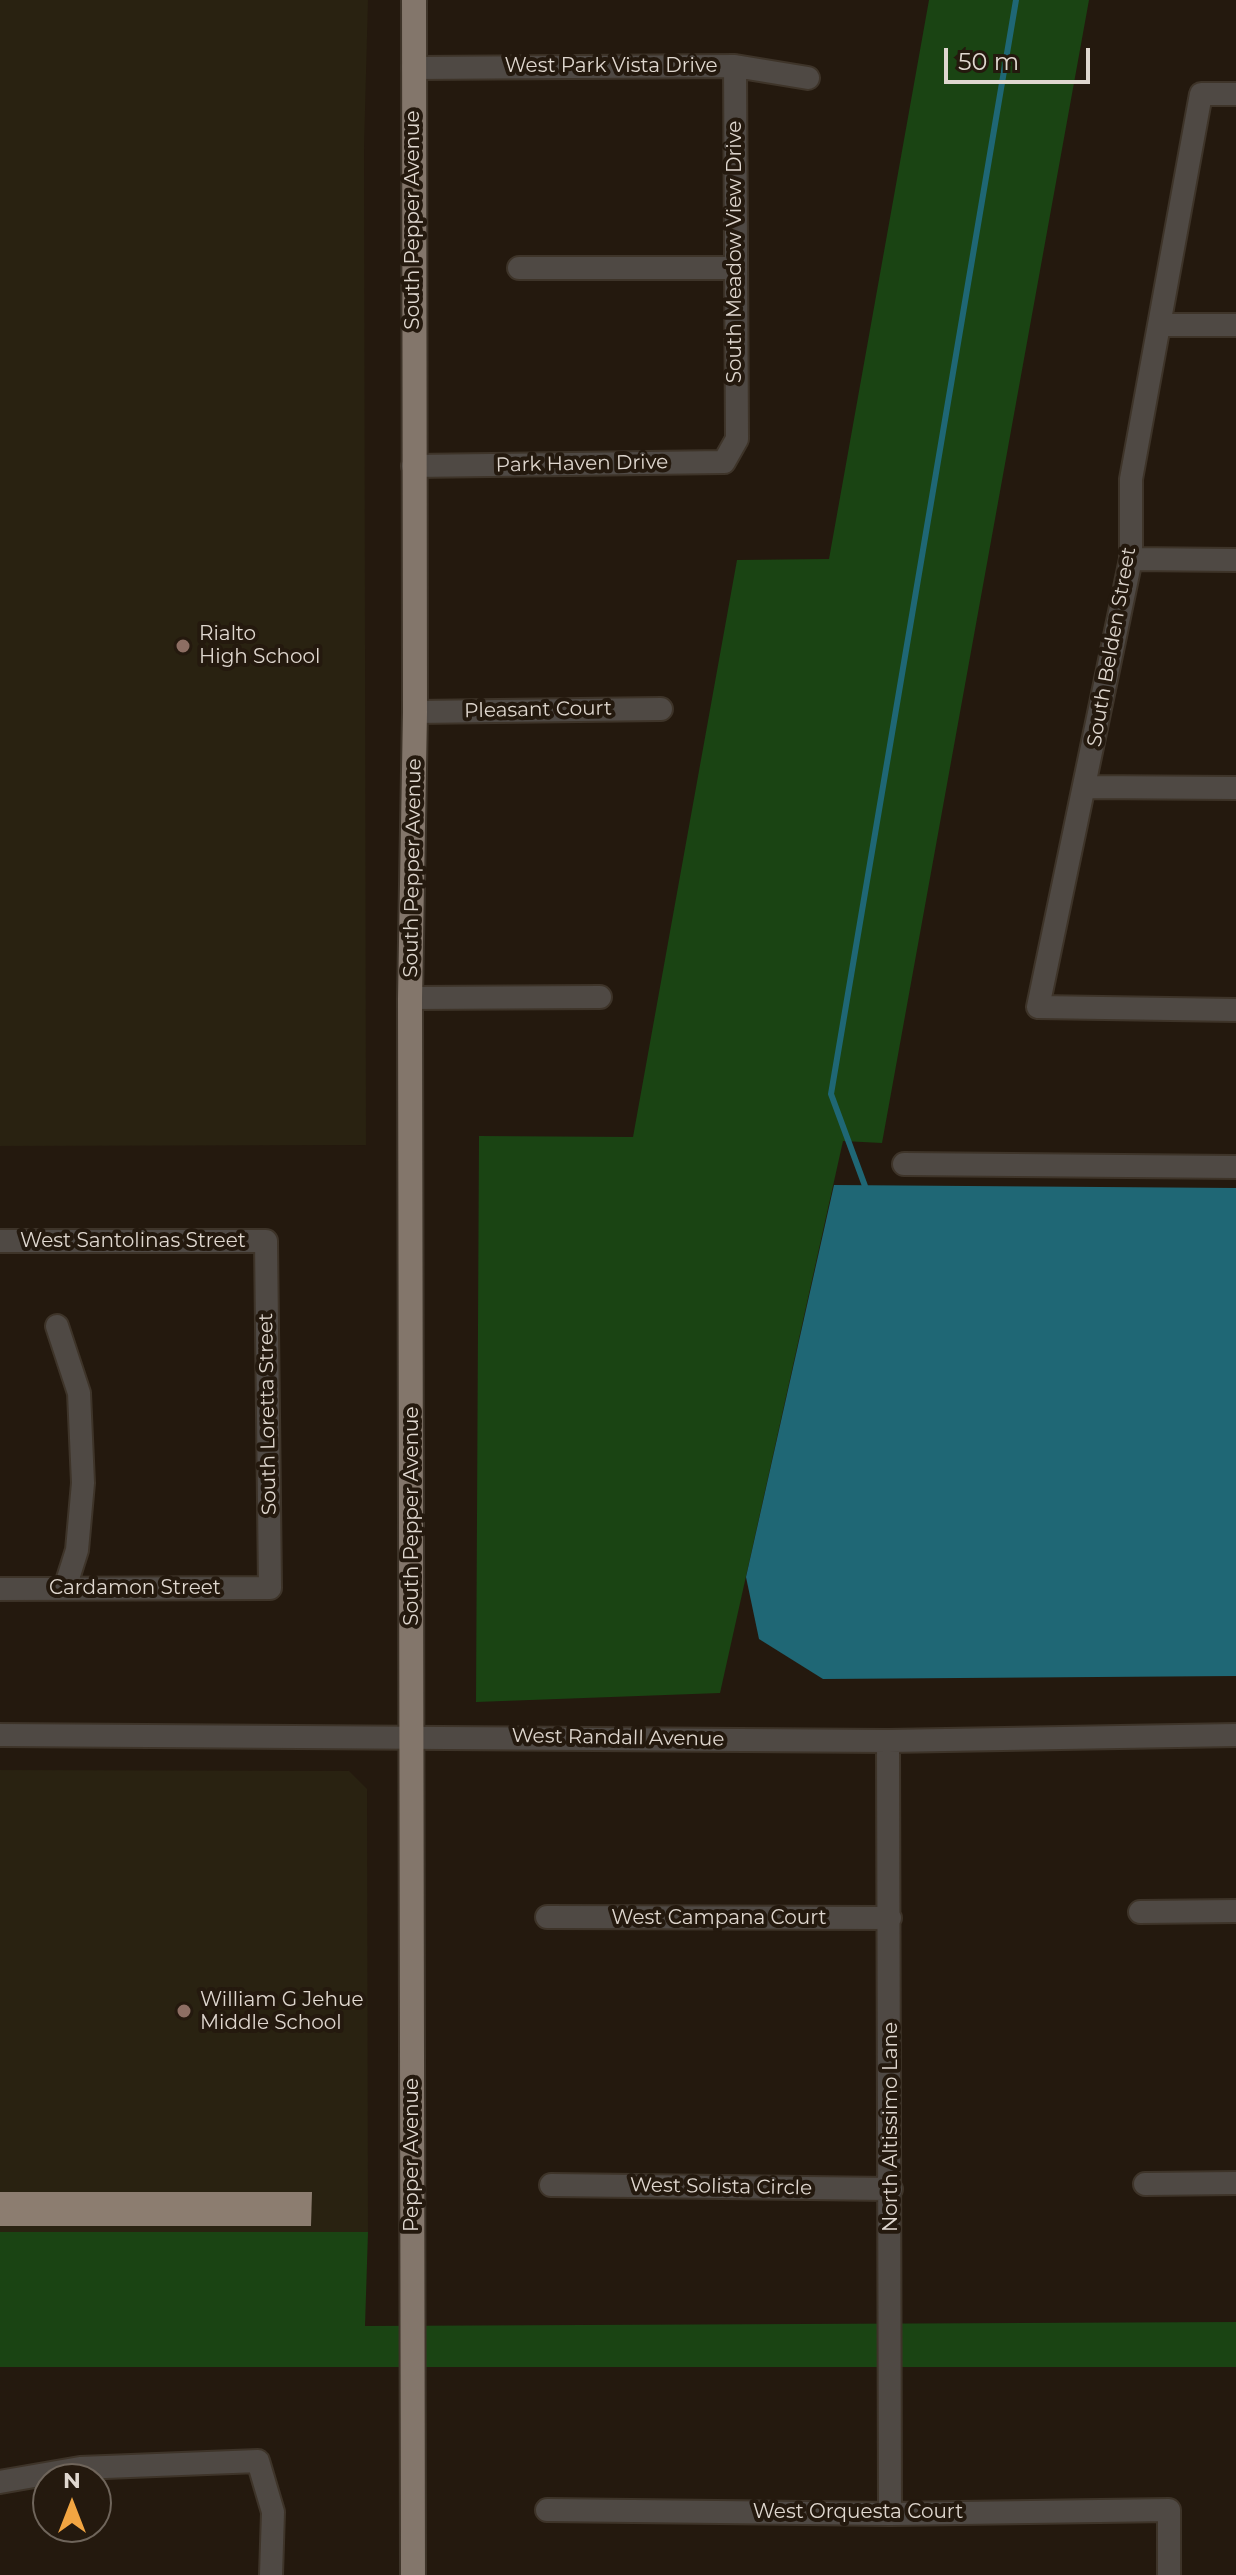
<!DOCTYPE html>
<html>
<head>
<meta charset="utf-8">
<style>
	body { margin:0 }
	#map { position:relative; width:1236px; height:2575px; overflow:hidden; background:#24190e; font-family:Montserrat,sans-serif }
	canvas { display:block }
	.north { position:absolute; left:32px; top:2463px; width:80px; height:80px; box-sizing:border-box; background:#24190e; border:2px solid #6f655b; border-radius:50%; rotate:0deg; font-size:22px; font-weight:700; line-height:32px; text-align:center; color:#dfd7cf }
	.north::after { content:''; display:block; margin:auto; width:28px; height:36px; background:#f2a542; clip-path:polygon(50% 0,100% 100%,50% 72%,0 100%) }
	.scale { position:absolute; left:944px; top:48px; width:146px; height:36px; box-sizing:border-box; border:4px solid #dfd7cf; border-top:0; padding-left:10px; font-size:24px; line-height:28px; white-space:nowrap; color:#dfd7cf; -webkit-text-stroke:6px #24190e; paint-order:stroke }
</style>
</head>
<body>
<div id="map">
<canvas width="1236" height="2575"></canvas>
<div class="north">N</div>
<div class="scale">50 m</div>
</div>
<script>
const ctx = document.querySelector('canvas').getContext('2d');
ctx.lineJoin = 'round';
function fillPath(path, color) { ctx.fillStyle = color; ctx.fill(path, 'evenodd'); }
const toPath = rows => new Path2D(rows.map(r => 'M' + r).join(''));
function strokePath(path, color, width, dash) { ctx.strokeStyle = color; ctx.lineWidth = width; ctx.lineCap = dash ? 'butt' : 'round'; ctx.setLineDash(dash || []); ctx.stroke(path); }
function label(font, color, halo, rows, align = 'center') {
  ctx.font = font + ' Montserrat,sans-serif'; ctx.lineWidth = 8; ctx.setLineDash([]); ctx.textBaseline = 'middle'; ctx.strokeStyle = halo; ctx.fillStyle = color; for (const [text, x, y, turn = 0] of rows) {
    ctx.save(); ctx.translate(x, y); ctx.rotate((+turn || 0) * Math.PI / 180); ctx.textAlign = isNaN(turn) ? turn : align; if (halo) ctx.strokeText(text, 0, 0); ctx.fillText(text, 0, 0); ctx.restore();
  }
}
const education = toPath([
	[0,0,368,0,364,147,366,1145,0,1146],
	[0,1770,349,1771,367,1789,368,2232,0,2232]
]);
const green = toPath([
	[929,0,1089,0,882,1143,843,1141,720,1693,476,1702,479,1136,633,1137,737,560,829,559],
	[0,2232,368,2232,365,2326,1236,2322,1236,2367,0,2367]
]);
const water = toPath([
	[834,1185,1236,1188,1236,1676,823,1679,759,1639,746,1577]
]);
const stream = toPath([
	[865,1186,831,1094,1016,0]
]);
const building = toPath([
	[0,2192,312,2192,311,2226,0,2226]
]);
const minor = toPath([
	[413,68,735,66,808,78],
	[1236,94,1201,94,1131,479,1131,559,1038,1007,1236,1010],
	[519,268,734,268],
	[1161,325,1236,325],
	[413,466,724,462,737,439,735,66],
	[1131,559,1236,560],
	[415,712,661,709],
	[1086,787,1236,788],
	[410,998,600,997],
	[904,1164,1236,1167],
	[0,1241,266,1241,270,1588,0,1589],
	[57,1326,79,1393,83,1483,77,1550,65,1588],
	[0,1735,888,1741,1236,1735],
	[888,1741,890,2514],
	[1140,1912,1236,1911],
	[547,1917,890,1918],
	[1145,2184,1236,2183],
	[551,2185,891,2189],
	[0,2482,80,2468,258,2461,273,2512,271,2575],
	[547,2510,890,2514,1169,2510,1169,2575]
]);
const major = toPath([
	[413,2575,410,998,415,712,414,0]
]);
const markers = [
	[183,646,8,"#8d6e63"],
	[184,2011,8,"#8d6e63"]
];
const streetNames = [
	["West Park Vista Drive",611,66],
	["South Pepper Avenue",413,220,-90],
	["South Meadow View Drive",735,252,-90],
	["Park Haven Drive",582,464,-1],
	["South Belden Street",1112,647,-80],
	["Pleasant Court",538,710,-1],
	["South Pepper Avenue",413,868,-89],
	["West Santolinas Street",133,1241],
	["South Loretta Street",268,1414,-91],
	["South Pepper Avenue",412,1516,-90],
	["Cardamon Street",135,1588],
	["West Randall Avenue",618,1738,1],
	["West Campana Court",719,1918],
	["North Altissimo Lane",891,2127,-90],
	["Pepper Avenue",412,2155,-90],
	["West Solista Circle",721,2187,1],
	["West Orquesta Court",858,2512]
];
const poiNames = [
	["Rialto",199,634],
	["High School",199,657],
	["William G Jehue",200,2000],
	["Middle School",200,2023]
];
fillPath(education, '#292211');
fillPath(green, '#1a4413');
fillPath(water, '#1f6775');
strokePath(stream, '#1f6775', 6);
fillPath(building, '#8c7d70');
strokePath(minor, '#3e3429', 26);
strokePath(major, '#3e3429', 28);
strokePath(minor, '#4f4944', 22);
strokePath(major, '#83766b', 24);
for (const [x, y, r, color] of markers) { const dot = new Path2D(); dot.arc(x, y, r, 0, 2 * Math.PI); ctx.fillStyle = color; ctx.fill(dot); strokePath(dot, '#24190e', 3); }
label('20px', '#dfd7cf', '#24190e', streetNames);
label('20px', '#dfd7cf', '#24190e', poiNames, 'left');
</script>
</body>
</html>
